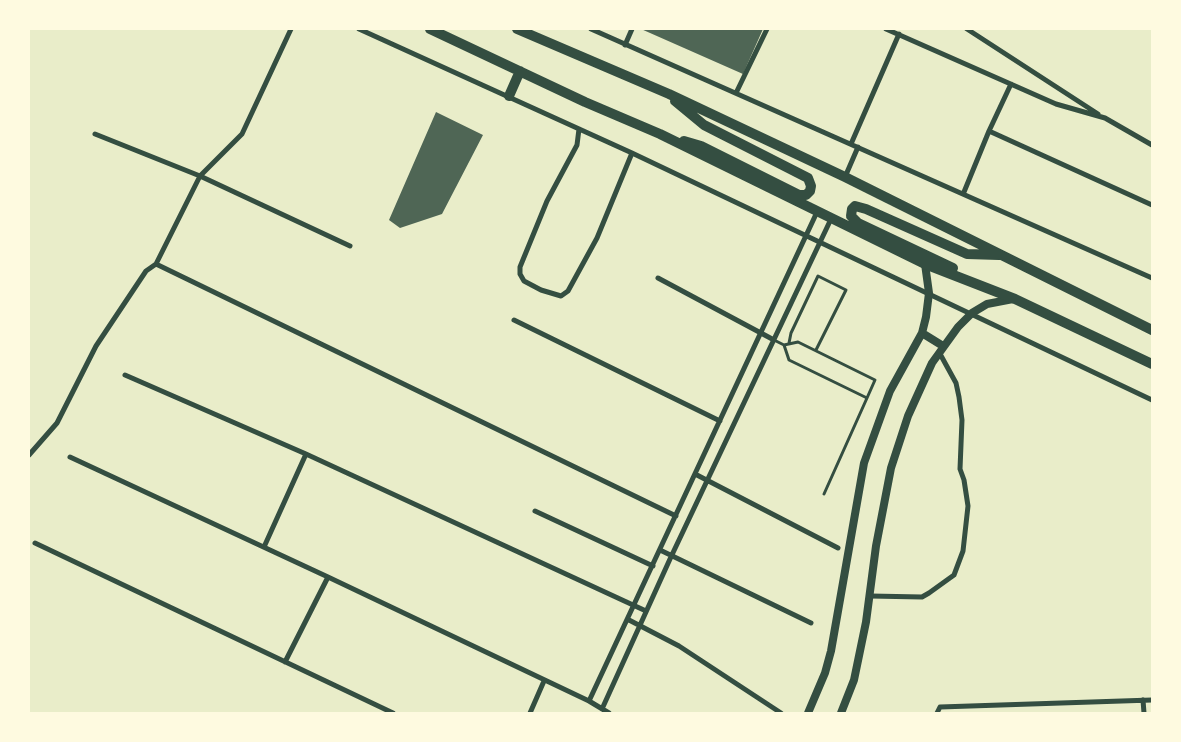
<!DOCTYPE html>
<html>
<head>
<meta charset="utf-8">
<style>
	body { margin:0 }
	#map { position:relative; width:1181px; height:742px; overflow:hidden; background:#e9edc9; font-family:Barlow,sans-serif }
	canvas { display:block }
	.frame { position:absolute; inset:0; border:30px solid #fefae0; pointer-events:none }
</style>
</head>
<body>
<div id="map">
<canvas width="1181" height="742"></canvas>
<div class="frame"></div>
</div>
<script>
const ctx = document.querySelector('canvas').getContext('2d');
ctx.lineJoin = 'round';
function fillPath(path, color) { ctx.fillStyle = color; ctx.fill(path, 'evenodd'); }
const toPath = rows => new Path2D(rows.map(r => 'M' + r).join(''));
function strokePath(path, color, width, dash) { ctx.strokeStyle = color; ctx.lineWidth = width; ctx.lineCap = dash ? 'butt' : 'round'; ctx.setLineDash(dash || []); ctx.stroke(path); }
const building = toPath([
	[641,29,763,29,743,74],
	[436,112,483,135,442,214,400,228,389,220]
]);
const service = toPath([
	[774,340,784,345,798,342,875,380,867,398,789,360,784,345],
	[789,343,791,333,818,276,846,290,816,350],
	[824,494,867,398]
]);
const minor = toPath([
	[359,29,632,153,1152,400],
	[591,29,1152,278],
	[886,29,1056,104,1105,118,1152,145],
	[967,29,1098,114],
	[625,45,632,29],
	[737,91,767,29],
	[579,129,577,145,547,201,520,267,520,274,524,281,541,290,561,296,568,291,597,238,632,153],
	[989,131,1152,205],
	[95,134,200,176,350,246],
	[851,144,899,34],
	[845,177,858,147],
	[964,192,989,131,1011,84],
	[156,264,676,516],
	[658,278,774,340],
	[514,320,720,421],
	[125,375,306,454,646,611],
	[29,455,57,423,96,346,146,271,156,264,200,176,242,134,291,29],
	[70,457,328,577,589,701,609,713],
	[695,474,838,548],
	[535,511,653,566],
	[35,543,393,713],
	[264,547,306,454],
	[660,550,811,623],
	[870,596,922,597,929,593,954,575,963,551,968,506,964,480,960,469,962,420,959,397,956,383,939,352],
	[629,620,679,646,781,713],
	[285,662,328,577],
	[1143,700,1144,713],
	[589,701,817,212],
	[602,709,670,559,831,219],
	[530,713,544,681],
	[937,713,940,707,1152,700]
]);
const tertiary = toPath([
	[922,333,943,346],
	[808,713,825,673,831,651,864,463,890,391,922,333,926,317,929,293,925,264],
	[841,713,854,680,866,622,876,546,891,468,908,416,932,363,958,327,972,313,987,304,1013,299]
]);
const trunk = toPath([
	[430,29,585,102,660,134,925,264,1015,299,1152,364],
	[517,29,669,94,845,177,1152,330],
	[509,96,520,71],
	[675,101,704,125,808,178,811,186,810,191,806,195,799,195,701,146,684,141],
	[953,268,858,223,851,216,852,209,855,206,866,209,967,254,999,255]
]);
fillPath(building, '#4f6655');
strokePath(service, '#344e41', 3);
strokePath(minor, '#344e41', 5);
strokePath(tertiary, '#344e41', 8);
strokePath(trunk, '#344e41', 10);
</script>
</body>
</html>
